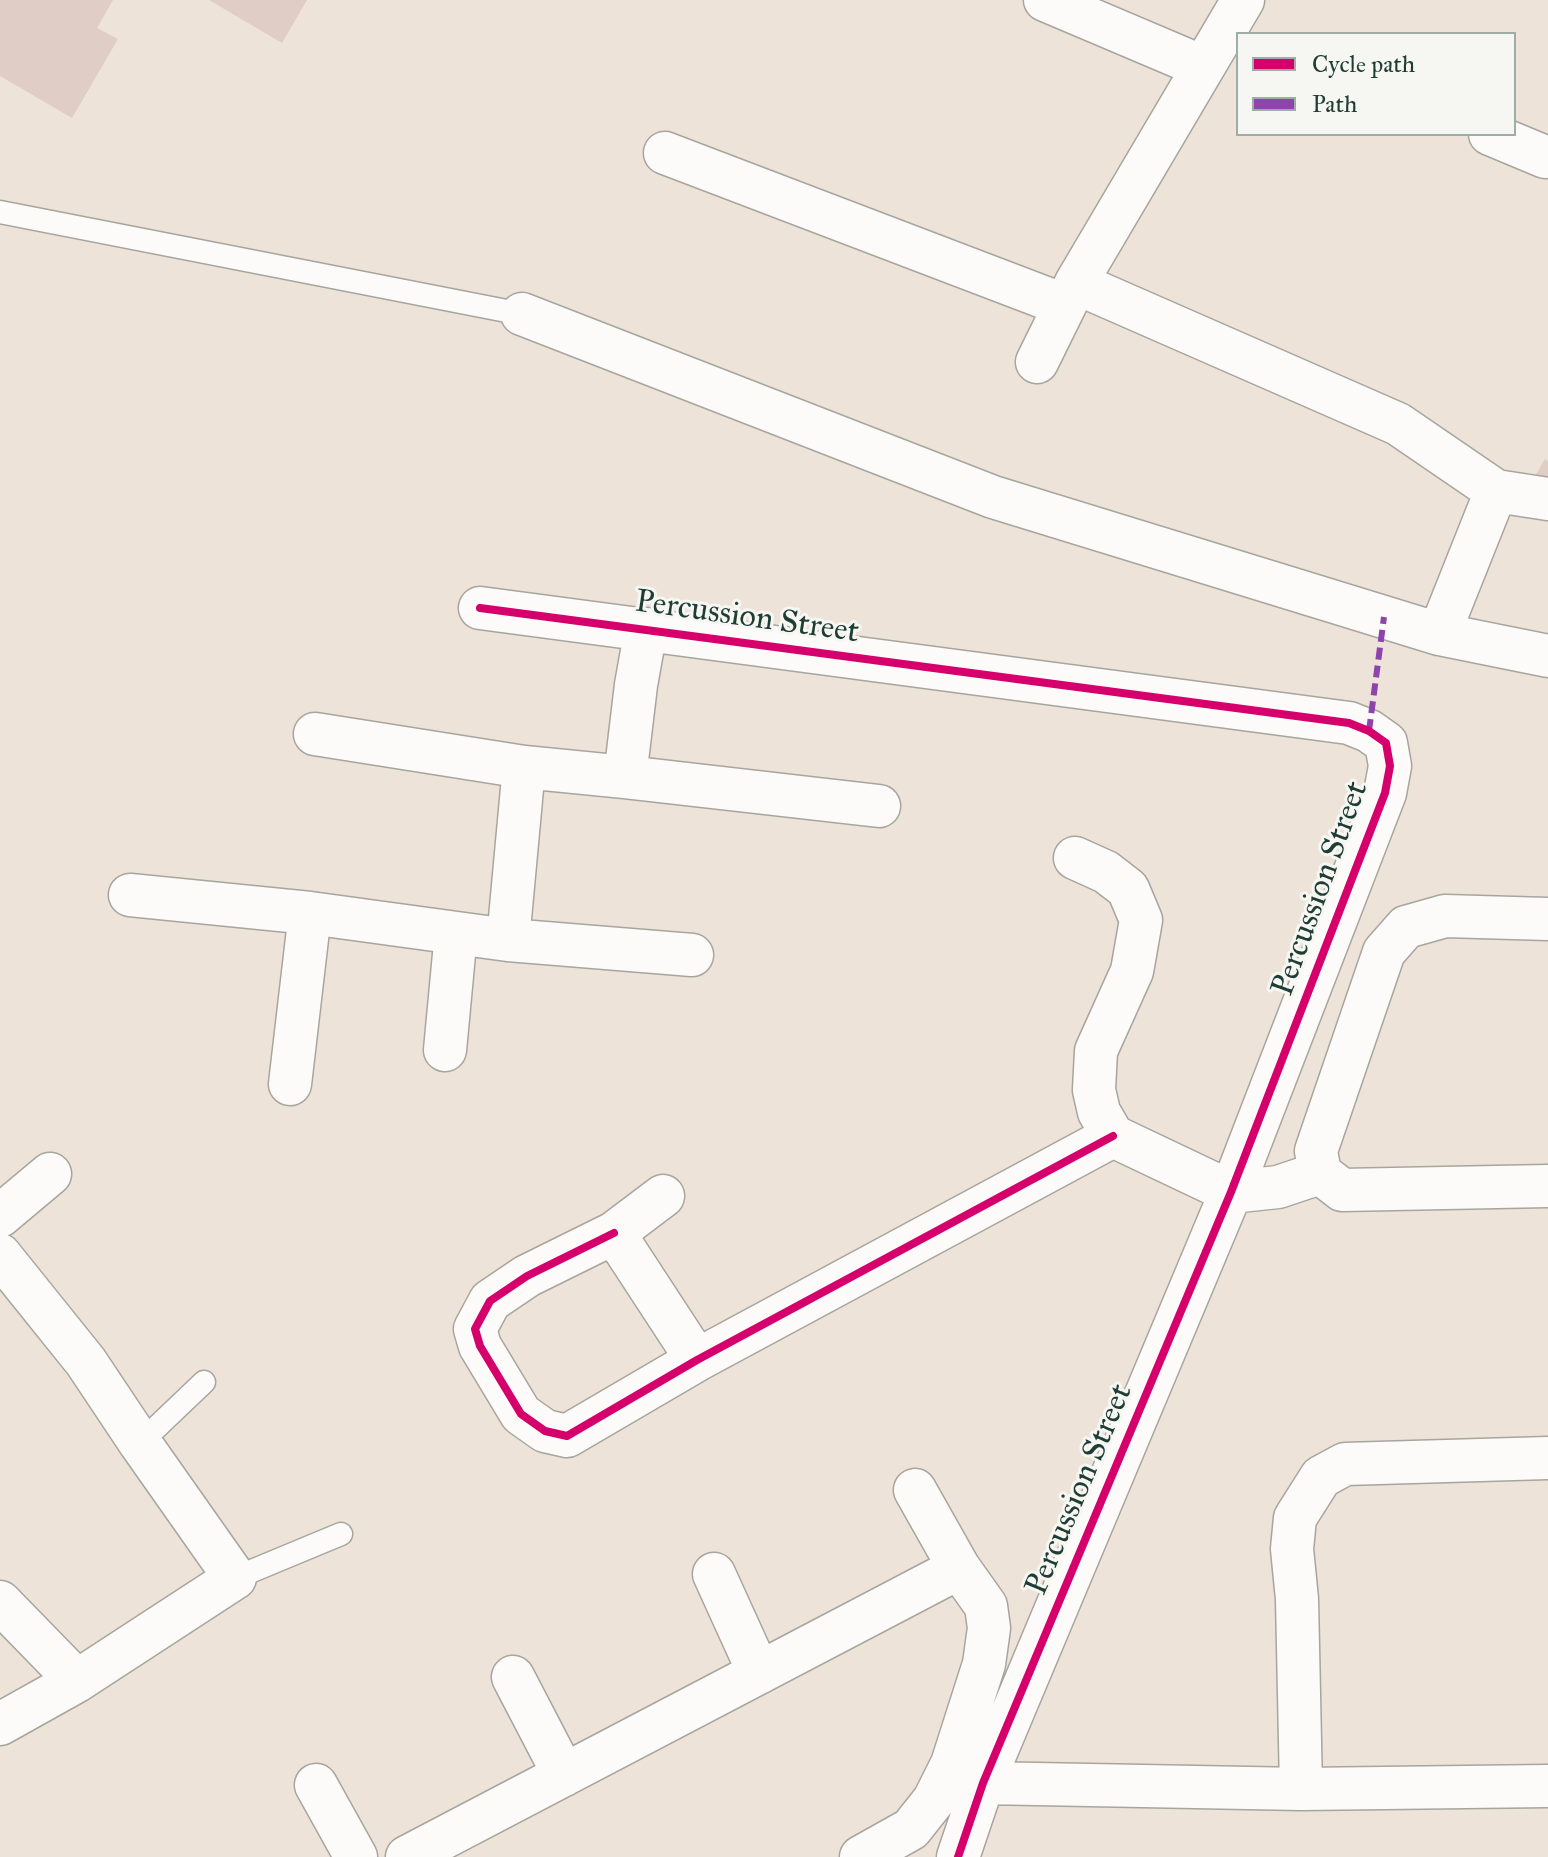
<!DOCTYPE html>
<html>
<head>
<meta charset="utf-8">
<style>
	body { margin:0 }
	#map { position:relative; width:1548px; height:1857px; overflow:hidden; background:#ede3d8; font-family:"IM FELL Great Primer",serif }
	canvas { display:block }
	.legend { position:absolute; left:1236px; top:32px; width:280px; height:104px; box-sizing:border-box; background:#f6f6f2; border:2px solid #a0aca6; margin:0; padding:10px 14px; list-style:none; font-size:24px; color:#1f3d34 }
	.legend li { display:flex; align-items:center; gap:16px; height:40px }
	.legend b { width:40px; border:2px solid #a0aca6 }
</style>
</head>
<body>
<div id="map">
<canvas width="1548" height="1857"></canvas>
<ul class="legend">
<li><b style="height:10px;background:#d6006c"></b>Cycle path</li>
<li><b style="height:10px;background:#8e44ad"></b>Path</li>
</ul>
</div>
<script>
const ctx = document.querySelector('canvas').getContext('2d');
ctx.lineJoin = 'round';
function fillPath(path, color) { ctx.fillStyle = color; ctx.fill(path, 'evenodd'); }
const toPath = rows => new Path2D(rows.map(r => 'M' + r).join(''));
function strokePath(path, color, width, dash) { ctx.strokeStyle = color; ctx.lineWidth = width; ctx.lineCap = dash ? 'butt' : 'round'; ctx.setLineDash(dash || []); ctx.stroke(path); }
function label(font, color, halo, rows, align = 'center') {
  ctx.font = font + ' "IM FELL Great Primer",serif'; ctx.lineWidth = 6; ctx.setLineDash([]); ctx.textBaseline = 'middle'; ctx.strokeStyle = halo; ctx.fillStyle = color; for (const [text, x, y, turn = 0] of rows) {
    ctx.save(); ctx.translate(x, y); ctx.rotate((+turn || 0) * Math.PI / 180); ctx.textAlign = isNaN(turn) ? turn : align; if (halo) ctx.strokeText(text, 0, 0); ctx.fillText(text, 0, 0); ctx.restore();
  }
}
const building = toPath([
	[0,0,113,0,97,28,118,39,72,118,0,76],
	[209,0,307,0,282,43],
	[1545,459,1548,461,1548,482,1534,478]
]);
const service = toPath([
	[0,212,522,314],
	[140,1443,204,1382],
	[235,1578,341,1534]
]);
const minor = toPath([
	[1045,0,1203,67],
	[1490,134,1545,157],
	[665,153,1064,305],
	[1076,283,1398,424,1496,491,1548,499],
	[522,314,993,497,1439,634,1548,656],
	[1037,362,1076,283,1243,0],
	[480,608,1349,723,1369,731,1386,743,1390,766,1385,793,1231,1192,983,1783,958,1857],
	[1439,634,1496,491],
	[315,734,524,767,625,777,879,806],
	[625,777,636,685,646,629],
	[1075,858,1106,872,1128,889,1141,920,1132,971,1096,1051,1094,1090,1099,1112,1113,1136,1231,1192,1278,1187,1320,1173],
	[130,895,310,913,508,940,692,955],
	[1548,919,1445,916,1406,927,1384,952,1316,1151,1320,1173,1342,1190,1548,1186],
	[508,940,524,767],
	[445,1050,456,933],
	[290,1084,310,913],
	[663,1196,614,1233,697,1360],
	[0,1216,50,1174],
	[614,1233,527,1276,490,1301,475,1329,480,1346,521,1414,545,1431,567,1436,697,1360,1113,1136],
	[0,1255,86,1362,140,1443,235,1578,77,1681,0,1724],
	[714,1574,759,1673],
	[0,1602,77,1681],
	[513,1677,564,1775],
	[983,1783,1301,1789,1548,1786],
	[316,1785,356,1857],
	[1301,1789,1297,1599,1292,1549,1295,1518,1321,1477,1345,1464,1548,1458],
	[407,1857,959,1568],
	[861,1857,911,1829,934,1800,952,1764,984,1664,989,1628,986,1606,959,1568,915,1490]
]);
const quiet = toPath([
	[1369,731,1384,617]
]);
const cycleway = toPath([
	[480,608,1349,723,1369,731,1386,743,1390,766,1385,793,1231,1192,983,1783,958,1857],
	[614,1233,527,1276,490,1301,475,1329,480,1346,521,1414,545,1431,567,1436,697,1360,1113,1136]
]);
const streetNames = [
	["Percussion Street",747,618,8],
	["Percussion Street",1321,889,-70],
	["Percussion Street",1080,1490,-67]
];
fillPath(building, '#e0cdc6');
strokePath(service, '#a7a59e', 25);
strokePath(minor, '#a7a59e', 45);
strokePath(service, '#fcfbf9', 22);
strokePath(minor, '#fcfbf9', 42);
strokePath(quiet, '#8e44ad', 6, [12, 6]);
strokePath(cycleway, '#d6006c', 8);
label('32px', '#1f3d34', '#f6f6f2', streetNames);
</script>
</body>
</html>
